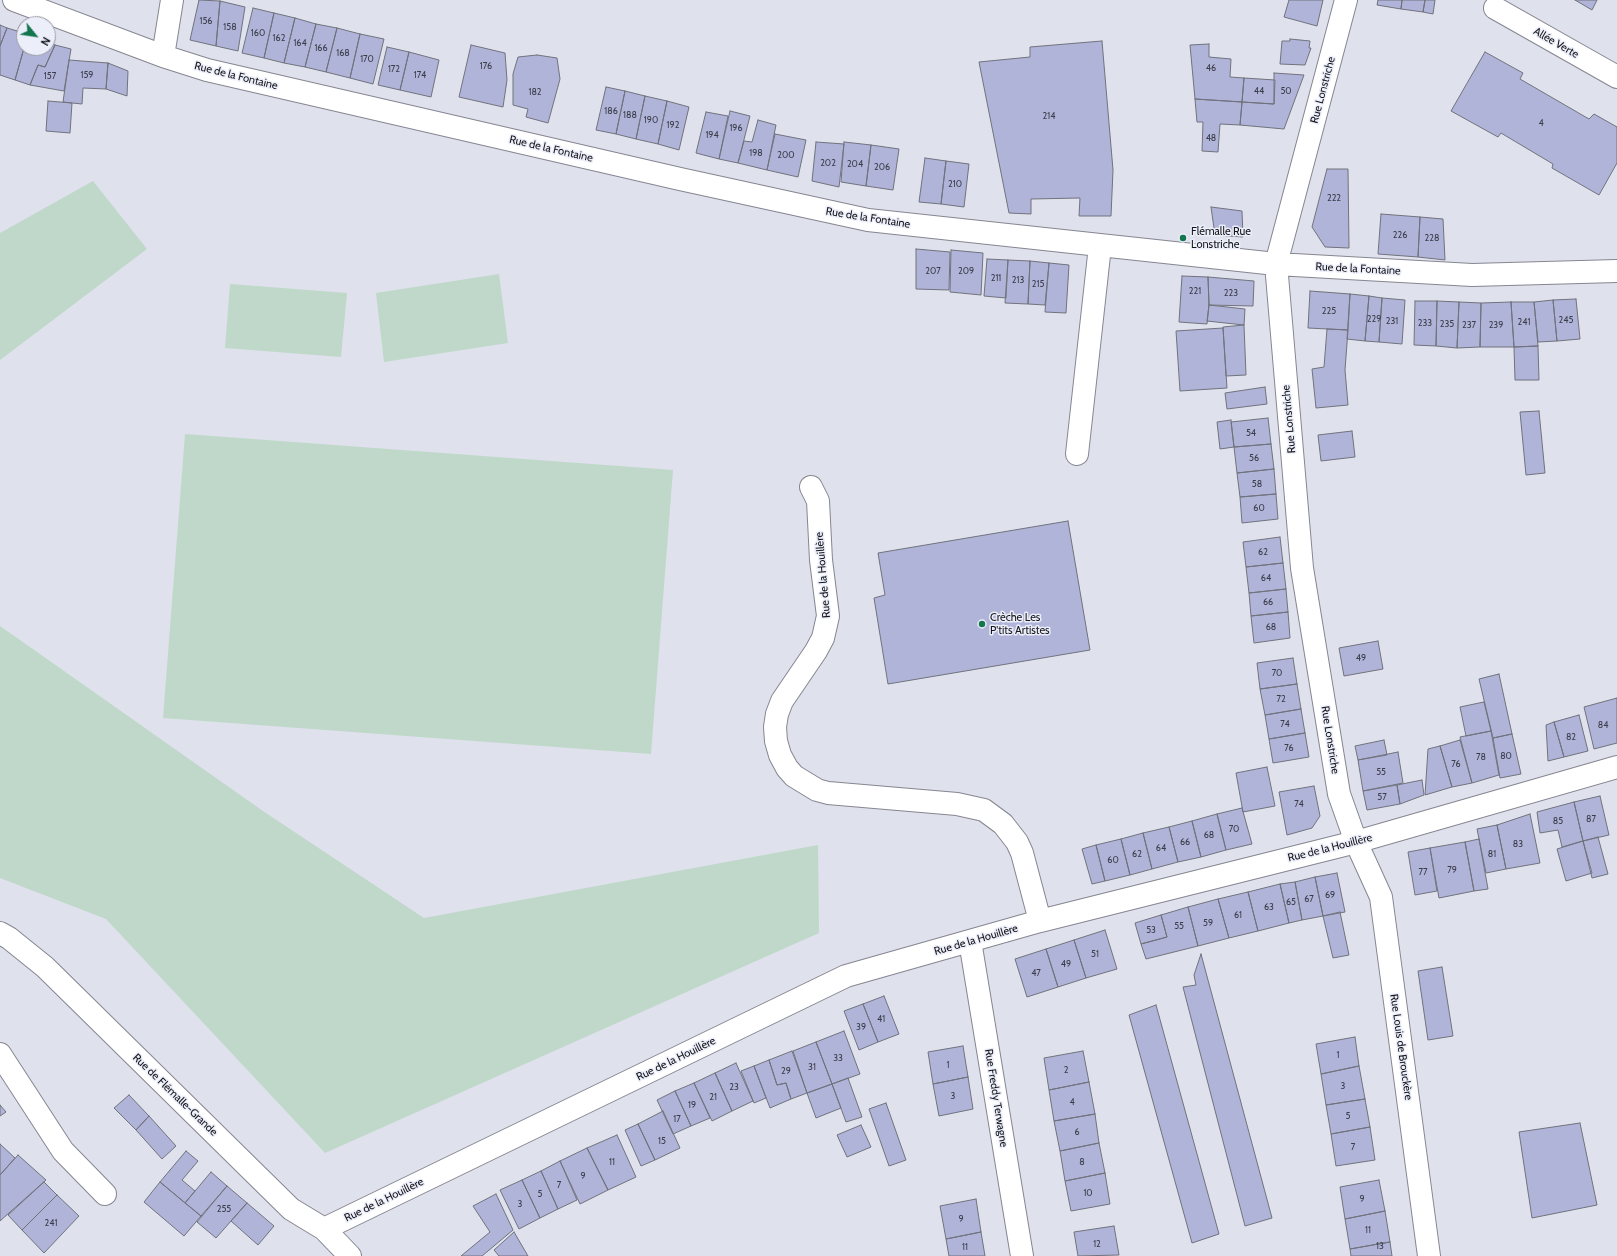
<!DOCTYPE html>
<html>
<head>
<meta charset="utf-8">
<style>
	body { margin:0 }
	#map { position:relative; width:1617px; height:1256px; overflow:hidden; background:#dfe1ec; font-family:Cabin,sans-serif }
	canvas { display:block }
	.north { position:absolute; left:16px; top:16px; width:40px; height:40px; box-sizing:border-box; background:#eceefa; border:1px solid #9697a0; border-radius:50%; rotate:120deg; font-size:11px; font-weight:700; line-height:16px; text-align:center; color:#141519 }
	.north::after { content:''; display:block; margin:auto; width:14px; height:18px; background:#14764d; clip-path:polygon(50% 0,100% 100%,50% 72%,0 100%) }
</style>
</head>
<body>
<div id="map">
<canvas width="1617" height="1256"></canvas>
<div class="north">N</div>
</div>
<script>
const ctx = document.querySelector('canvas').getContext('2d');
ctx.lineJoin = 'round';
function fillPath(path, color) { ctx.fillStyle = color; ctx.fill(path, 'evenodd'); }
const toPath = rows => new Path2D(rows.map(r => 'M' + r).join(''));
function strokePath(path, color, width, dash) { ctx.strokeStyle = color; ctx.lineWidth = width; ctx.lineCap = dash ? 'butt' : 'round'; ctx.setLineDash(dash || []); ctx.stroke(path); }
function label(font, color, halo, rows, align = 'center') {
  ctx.font = font + ' Cabin,sans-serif'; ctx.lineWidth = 3; ctx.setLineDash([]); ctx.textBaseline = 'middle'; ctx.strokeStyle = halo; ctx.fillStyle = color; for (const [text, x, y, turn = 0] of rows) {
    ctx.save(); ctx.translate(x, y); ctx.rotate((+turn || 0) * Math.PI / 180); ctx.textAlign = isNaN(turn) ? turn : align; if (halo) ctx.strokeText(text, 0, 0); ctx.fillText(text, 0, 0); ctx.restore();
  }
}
const green = toPath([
	[93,181,147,249,0,360,0,233],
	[499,274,508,343,384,362,376,293],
	[230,284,347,293,341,357,225,348],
	[185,434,673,470,651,754,163,718],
	[0,626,263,811,424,918,818,845,819,933,325,1153,106,919,0,878]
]);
const building = toPath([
	[199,0,220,1,216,46,190,40,199,0],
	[1289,0,1323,0,1317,26,1284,17,1289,0],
	[1378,0,1402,0,1401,9,1377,5,1378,0],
	[1402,0,1425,0,1423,12,1401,9,1402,0],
	[1425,0,1435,0,1433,14,1423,12,1425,0],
	[1575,0,1597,0,1592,10,1575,0],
	[220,1,245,7,238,51,216,46,220,1],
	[253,8,274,13,264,58,242,53,253,8],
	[274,13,295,18,284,63,264,58,274,13],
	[295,18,316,24,305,67,284,63,295,18],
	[316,24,337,28,326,72,305,67,316,24],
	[0,25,7,28,0,46,0,25],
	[7,28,24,33,24,48,15,80,0,75,0,46,7,28],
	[337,28,360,34,350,78,326,72,337,28],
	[360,34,384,39,373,84,350,78,360,34],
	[1290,39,1310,41,1309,48,1311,48,1305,65,1280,64,1282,41,1290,41,1290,39],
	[1102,41,1113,170,1111,216,1079,216,1080,198,1031,199,1031,214,1009,213,979,62,1030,57,1030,47,1102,41],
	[48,42,55,45,45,67,38,65,30,85,15,80,24,48,48,48,48,42],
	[1209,44,1209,57,1231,59,1230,77,1244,78,1242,102,1195,99,1190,45,1209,44],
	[55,45,71,49,64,91,30,85,38,65,45,67,55,45],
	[471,45,505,53,507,80,503,107,459,97,471,45],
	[387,47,409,52,400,90,378,85,387,47],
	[409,52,439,60,431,97,400,90,409,52],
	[1485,52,1523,73,1520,79,1589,119,1594,114,1617,127,1617,163,1599,195,1552,168,1553,164,1501,133,1498,137,1451,111,1485,52],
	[537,55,557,58,560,79,548,123,526,117,528,109,513,105,513,74,518,57,537,55],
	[69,60,108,63,106,89,83,88,82,104,63,102,69,60],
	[108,63,128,71,127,96,106,89,108,63],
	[1274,73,1304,75,1284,129,1240,125,1242,102,1274,104,1274,73],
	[1244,78,1275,80,1274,104,1242,102,1244,78],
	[606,87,625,91,616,134,596,130,606,87],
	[625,91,645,96,636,139,616,134,625,91],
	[645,96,667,101,658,144,636,139,645,96],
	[1195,99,1242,102,1240,125,1220,124,1218,152,1202,151,1203,122,1197,122,1195,99],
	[48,101,72,103,70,133,46,131,48,101],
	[667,101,689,107,679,150,658,144,667,101],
	[730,111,750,116,738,163,719,159,730,111],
	[706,112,728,116,719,159,696,153,706,112],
	[758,120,776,125,767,170,738,163,744,141,752,142,758,120],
	[775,134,806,140,798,177,767,170,775,134],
	[816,142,844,144,839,187,812,181,816,142],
	[844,142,871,145,866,186,841,182,844,142],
	[871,145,899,149,893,190,866,186,871,145],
	[925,158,946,161,941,204,919,202,925,158],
	[946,161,969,164,964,207,941,204,946,161],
	[1327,169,1348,169,1349,248,1325,247,1312,227,1327,169],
	[1211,207,1242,211,1243,237,1215,235,1211,207],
	[1381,214,1420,217,1418,257,1378,254,1381,214],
	[1420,217,1443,219,1445,260,1418,257,1420,217],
	[916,249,950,252,949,290,916,289,916,249],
	[951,250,983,253,981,295,950,292,951,250],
	[987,259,1008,260,1006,298,984,296,987,259],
	[1008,260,1030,261,1028,304,1005,303,1008,260],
	[1030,261,1049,263,1045,305,1028,304,1030,261],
	[1049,263,1069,265,1066,313,1045,312,1049,263],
	[1182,276,1208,277,1209,305,1207,324,1179,322,1182,276],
	[1208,277,1254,281,1253,306,1209,305,1208,277],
	[1310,291,1350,294,1348,330,1308,328,1310,291],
	[1350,294,1369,296,1365,341,1347,339,1350,294],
	[1369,296,1382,298,1379,342,1365,341,1369,296],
	[1382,298,1405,300,1402,344,1379,342,1382,298],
	[1576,299,1580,339,1557,341,1553,300,1576,299],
	[1553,300,1557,341,1538,342,1534,302,1553,300],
	[1415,301,1437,301,1436,346,1414,345,1415,301],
	[1437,301,1459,302,1457,348,1436,346,1437,301],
	[1459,302,1481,303,1480,347,1457,348,1459,302],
	[1511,302,1534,302,1538,346,1514,347,1511,302],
	[1511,302,1514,347,1480,347,1481,303,1511,302],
	[1209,305,1245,309,1244,325,1207,321,1209,305],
	[1244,325,1246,375,1226,376,1223,327,1244,325],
	[1223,328,1227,388,1180,391,1176,331,1223,328],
	[1327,329,1348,330,1345,370,1348,405,1316,408,1312,369,1324,367,1327,329],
	[1538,346,1539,380,1515,380,1514,347,1538,346],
	[1265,387,1267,404,1227,409,1225,393,1265,387],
	[1539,411,1545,473,1526,475,1520,412,1539,411],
	[1268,418,1271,444,1234,447,1231,422,1268,418],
	[1231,420,1234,447,1220,449,1217,422,1231,420],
	[1352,431,1355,457,1321,461,1318,435,1352,431],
	[1271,444,1274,469,1237,473,1234,447,1271,444],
	[1274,469,1276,494,1240,497,1237,473,1274,469],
	[1276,494,1278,519,1242,523,1240,497,1276,494],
	[1068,521,1090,650,888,684,874,598,885,595,878,553,1068,521],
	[1280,537,1283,563,1246,567,1243,542,1280,537],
	[1283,563,1286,589,1249,593,1246,567,1283,563],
	[1286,589,1288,612,1251,616,1249,593,1286,589],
	[1288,612,1290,638,1254,643,1251,616,1288,612],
	[1378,641,1383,669,1344,676,1339,648,1378,641],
	[1293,658,1297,684,1260,689,1257,663,1293,658],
	[1499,674,1512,734,1493,738,1479,679,1499,674],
	[1297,684,1301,709,1265,715,1260,689,1297,684],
	[1617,698,1617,743,1594,749,1584,707,1617,698],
	[1484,702,1491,731,1466,736,1460,707,1484,702],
	[1301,709,1305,733,1269,739,1265,715,1301,709],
	[1579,715,1588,751,1564,757,1554,722,1579,715],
	[1554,722,1564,757,1548,761,1546,725,1554,722],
	[1491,731,1499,775,1472,783,1460,737,1491,731],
	[1305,733,1309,757,1273,763,1269,739,1305,733],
	[1512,734,1521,774,1500,778,1493,738,1512,734],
	[1384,740,1387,755,1358,760,1355,746,1384,740],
	[1460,740,1472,783,1452,787,1440,746,1460,740],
	[1440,746,1452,787,1425,795,1428,749,1440,746],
	[1398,752,1403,783,1363,791,1358,760,1398,752],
	[1267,767,1275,806,1243,812,1236,773,1267,767],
	[1422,780,1424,795,1400,804,1397,785,1422,780],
	[1397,785,1400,804,1367,810,1363,791,1397,785],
	[1314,786,1320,816,1312,828,1287,835,1279,792,1314,786],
	[1600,796,1609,835,1583,841,1574,802,1600,796],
	[1574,802,1583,841,1562,847,1558,830,1540,833,1537,812,1574,802],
	[1242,808,1252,844,1226,850,1217,814,1242,808],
	[1217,814,1226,850,1201,857,1192,821,1217,814],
	[1530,814,1540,863,1506,869,1497,825,1530,814],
	[1192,821,1201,857,1178,862,1169,827,1192,821],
	[1497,825,1506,869,1486,873,1477,829,1497,825],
	[1169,827,1178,862,1152,869,1143,833,1169,827],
	[1143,833,1152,869,1130,875,1121,839,1143,833],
	[1598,837,1608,874,1592,878,1583,841,1598,837],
	[1121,839,1130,875,1105,881,1096,845,1121,839],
	[1479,839,1488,889,1474,891,1465,842,1479,839],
	[1583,841,1592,873,1566,881,1557,849,1583,841],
	[1465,842,1474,891,1439,898,1430,848,1465,842],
	[1096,845,1105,881,1092,884,1082,849,1096,845],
	[1430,848,1437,891,1415,895,1408,852,1430,848],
	[1337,873,1345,912,1323,916,1315,877,1337,873],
	[1315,877,1323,916,1302,920,1295,882,1315,877],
	[1295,882,1302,920,1289,923,1280,884,1295,882],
	[1280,884,1289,923,1258,931,1248,892,1280,884],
	[1248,892,1258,931,1229,938,1218,899,1248,892],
	[1218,899,1229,938,1198,946,1188,907,1218,899],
	[1188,907,1198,946,1146,959,1141,944,1167,937,1161,915,1188,907],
	[1340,912,1349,955,1333,958,1323,916,1340,912],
	[1161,915,1167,937,1141,944,1135,923,1161,915],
	[1105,930,1117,969,1086,978,1074,940,1105,930],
	[1074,940,1086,978,1058,987,1046,949,1074,940],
	[1046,949,1058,987,1027,997,1015,959,1046,949],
	[1201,954,1272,1218,1245,1226,1183,987,1196,985,1194,975,1201,954],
	[1442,967,1453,1036,1428,1040,1418,971,1442,967],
	[884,996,899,1034,878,1042,863,1004,884,996],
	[863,1004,878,1042,859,1050,844,1011,863,1004],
	[1156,1005,1219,1234,1192,1243,1129,1015,1156,1005],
	[844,1031,860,1074,832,1084,816,1042,844,1031],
	[1355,1037,1359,1066,1321,1074,1316,1044,1355,1037],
	[816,1042,832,1084,807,1093,793,1051,816,1042],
	[963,1046,968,1077,933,1084,928,1052,963,1046],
	[792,1051,807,1093,791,1099,786,1083,777,1085,769,1060,792,1051],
	[1083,1051,1089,1082,1049,1090,1044,1058,1083,1051],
	[769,1060,777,1085,786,1083,791,1099,770,1108,754,1066,769,1060],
	[736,1063,753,1101,732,1111,715,1073,736,1063],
	[754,1066,766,1098,754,1103,741,1071,754,1066],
	[1359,1066,1365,1099,1326,1105,1321,1074,1359,1066],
	[715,1073,732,1111,712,1121,694,1083,715,1073],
	[968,1077,973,1109,939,1116,933,1084,968,1077],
	[848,1078,862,1117,846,1122,832,1084,848,1078],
	[1089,1082,1095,1114,1054,1121,1049,1090,1089,1082],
	[694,1083,710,1118,691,1126,675,1091,694,1083],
	[832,1084,841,1108,816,1118,807,1093,832,1084],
	[675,1091,691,1126,673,1134,657,1100,675,1091],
	[129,1095,149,1116,136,1130,114,1108,129,1095],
	[1365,1099,1370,1127,1331,1134,1326,1105,1365,1099],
	[886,1103,906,1160,889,1166,869,1109,886,1103],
	[0,1105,6,1112,0,1116,0,1105],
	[663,1111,680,1148,655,1160,638,1124,663,1111],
	[1095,1114,1099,1143,1060,1151,1054,1121,1095,1114],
	[149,1116,176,1146,162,1159,136,1130,149,1116],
	[1580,1123,1597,1205,1532,1218,1519,1132,1580,1123],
	[638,1124,655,1160,641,1166,625,1130,638,1124],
	[861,1125,871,1147,847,1157,837,1135,861,1125],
	[1370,1127,1375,1160,1336,1166,1331,1134,1370,1127],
	[617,1135,636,1177,608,1190,587,1148,617,1135],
	[1099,1143,1105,1173,1065,1181,1060,1151,1099,1143],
	[0,1144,15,1158,0,1175,0,1144],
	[587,1148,608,1190,580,1204,560,1161,587,1148],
	[186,1151,198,1161,182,1180,195,1191,185,1203,160,1182,186,1151],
	[18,1155,46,1180,0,1221,0,1175,18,1155],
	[560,1161,577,1200,558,1209,541,1171,560,1161],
	[541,1171,558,1209,540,1218,522,1180,541,1171],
	[211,1172,227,1186,201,1216,185,1203,211,1172],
	[1105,1173,1110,1204,1071,1211,1065,1181,1105,1173],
	[522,1180,540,1218,519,1229,500,1190,522,1180],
	[1379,1180,1385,1211,1345,1219,1340,1187,1379,1180],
	[44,1182,57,1195,22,1230,8,1215,44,1182],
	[160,1182,201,1216,184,1236,144,1202,160,1182],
	[227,1186,247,1203,216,1238,197,1222,227,1186],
	[496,1194,513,1230,482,1256,461,1256,490,1232,473,1206,496,1194],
	[57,1195,79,1216,44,1253,22,1230,57,1195],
	[976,1199,981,1232,946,1239,940,1206,976,1199],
	[247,1203,274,1226,258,1245,231,1221,247,1203],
	[1385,1211,1390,1242,1350,1249,1345,1219,1385,1211],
	[1114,1226,1119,1255,1078,1256,1074,1232,1114,1226],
	[514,1232,528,1256,499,1256,494,1250,514,1232],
	[981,1232,985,1256,949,1256,946,1239,981,1232],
	[1390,1242,1392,1256,1351,1256,1350,1249,1390,1242]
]);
const minor = toPath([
	[14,0,163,56,207,70,680,179,868,220,1276,264,1472,275,1617,271],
	[1346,0,1276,264,1302,568,1339,794,1356,842,1381,897,1429,1256],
	[1495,8,1617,77],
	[163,56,172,0],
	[1077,454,1100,246],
	[811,487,818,501,821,560,828,616,823,638,816,651,782,701,777,714,775,727,776,741,780,755,787,768,794,776,817,790,828,793,957,804,984,810,1003,824,1017,842,1022,853,1040,921],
	[0,933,9,938,45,967,291,1209,324,1229,350,1256],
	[970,941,1022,1256],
	[0,1054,63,1151,105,1194],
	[324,1229,846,976,1040,921,1356,842,1617,767]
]);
const markers = [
	[1183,238,4,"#14764d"],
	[982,624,4,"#14764d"]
];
const numberNames = [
	["156",206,21],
	["158",230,27],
	["160",258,33],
	["162",279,38],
	["164",300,43],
	["166",321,48],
	["168",343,53],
	["170",367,59],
	["176",486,66],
	["46",1211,68],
	["172",394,69],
	["159",87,75],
	["174",420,75],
	["157",50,76],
	["44",1259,91],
	["50",1286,91],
	["182",535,92],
	["186",611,111],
	["188",630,115],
	["214",1049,116],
	["190",651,120],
	["4",1541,123],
	["192",673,125],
	["196",736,128],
	["194",712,135],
	["48",1211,138],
	["198",756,153],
	["200",786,155],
	["202",828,163],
	["204",855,164],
	["206",882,167],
	["210",955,184],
	["222",1334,198],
	["226",1400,235],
	["228",1432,238],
	["207",933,271],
	["209",966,271],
	["211",996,278],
	["213",1018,280],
	["215",1038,284],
	["221",1195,291],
	["223",1231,293],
	["225",1329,311],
	["229",1374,319],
	["245",1566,320],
	["231",1392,321],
	["241",1524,322],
	["233",1425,323],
	["235",1447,324],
	["237",1469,325],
	["239",1496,325],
	["54",1251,433],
	["56",1254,458],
	["58",1257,484],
	["60",1259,508],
	["62",1263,552],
	["64",1266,578],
	["66",1268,602],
	["68",1271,627],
	["49",1361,658],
	["70",1277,673],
	["72",1281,699],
	["74",1285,724],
	["84",1603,725],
	["82",1571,737],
	["76",1289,748],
	["80",1506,756],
	["78",1481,757],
	["76",1456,764],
	["55",1381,772],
	["57",1382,797],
	["74",1299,804],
	["87",1591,819],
	["85",1558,821],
	["70",1234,829],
	["68",1209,835],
	["66",1185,842],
	["83",1518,844],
	["64",1161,848],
	["62",1137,854],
	["81",1492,854],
	["60",1113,860],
	["79",1452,870],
	["77",1423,872],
	["69",1330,895],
	["67",1309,899],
	["65",1291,902],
	["63",1269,907],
	["61",1238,915],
	["59",1208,923],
	["55",1179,926],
	["53",1151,930],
	["51",1095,954],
	["49",1066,964],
	["47",1036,973],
	["41",881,1019],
	["39",861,1027],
	["1",1338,1055],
	["33",838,1058],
	["1",948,1065],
	["31",812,1067],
	["2",1066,1070],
	["29",786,1071],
	["3",1343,1086],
	["23",734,1087],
	["3",953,1096],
	["21",713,1097],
	["4",1072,1102],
	["19",692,1105],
	["5",1348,1116],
	["17",677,1119],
	["6",1077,1132],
	["15",662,1141],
	["7",1353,1147],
	["11",612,1162],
	["8",1082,1162],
	["9",583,1176],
	["7",559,1185],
	["10",1088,1193],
	["5",540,1194],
	["9",1362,1199],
	["3",520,1204],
	["255",224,1209],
	["9",961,1219],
	["241",51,1223],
	["11",1368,1230],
	["12",1097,1244],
	["13",1380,1246],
	["11",965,1247]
];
const streetNames = [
	["Allée Verte",1556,43,30],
	["Rue de la Fontaine",236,76,14],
	["Rue Lonstriche",1323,90,-75],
	["Rue de la Fontaine",551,149,13],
	["Rue de la Fontaine",868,218,9],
	["Rue de la Fontaine",1358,269,3],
	["Rue Lonstriche",1289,419,-95],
	["Rue de la Houillère",823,575,-95],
	["Rue Lonstriche",1330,740,81],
	["Rue de la Houillère",1330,848,-14],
	["Rue de la Houillère",976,940,-16],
	["Rue Louis de Brouckère",1401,1047,82],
	["Rue de la Houillère",676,1059,-26],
	["Rue de Flémalle-Grande",175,1095,44],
	["Rue Freddy Terwagne",996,1098,81],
	["Rue de la Houillère",384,1200,-26]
];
const poiNames = [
	["Flémalle Rue",1191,232],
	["Lonstriche",1191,245],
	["Crèche Les",990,618],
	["P'tits Artistes",990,631]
];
fillPath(green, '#bfd8c9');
fillPath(building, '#b0b4d9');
strokePath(building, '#70727c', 1);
strokePath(minor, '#858691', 24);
strokePath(minor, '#fff', 22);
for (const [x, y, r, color] of markers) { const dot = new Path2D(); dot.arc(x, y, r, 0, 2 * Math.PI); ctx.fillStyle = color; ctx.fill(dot); strokePath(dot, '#eceefa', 1.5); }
label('9px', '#3b3d49', null, numberNames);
label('11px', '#141519', '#eceefa', streetNames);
label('11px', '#141519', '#eceefa', poiNames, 'left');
</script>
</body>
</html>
